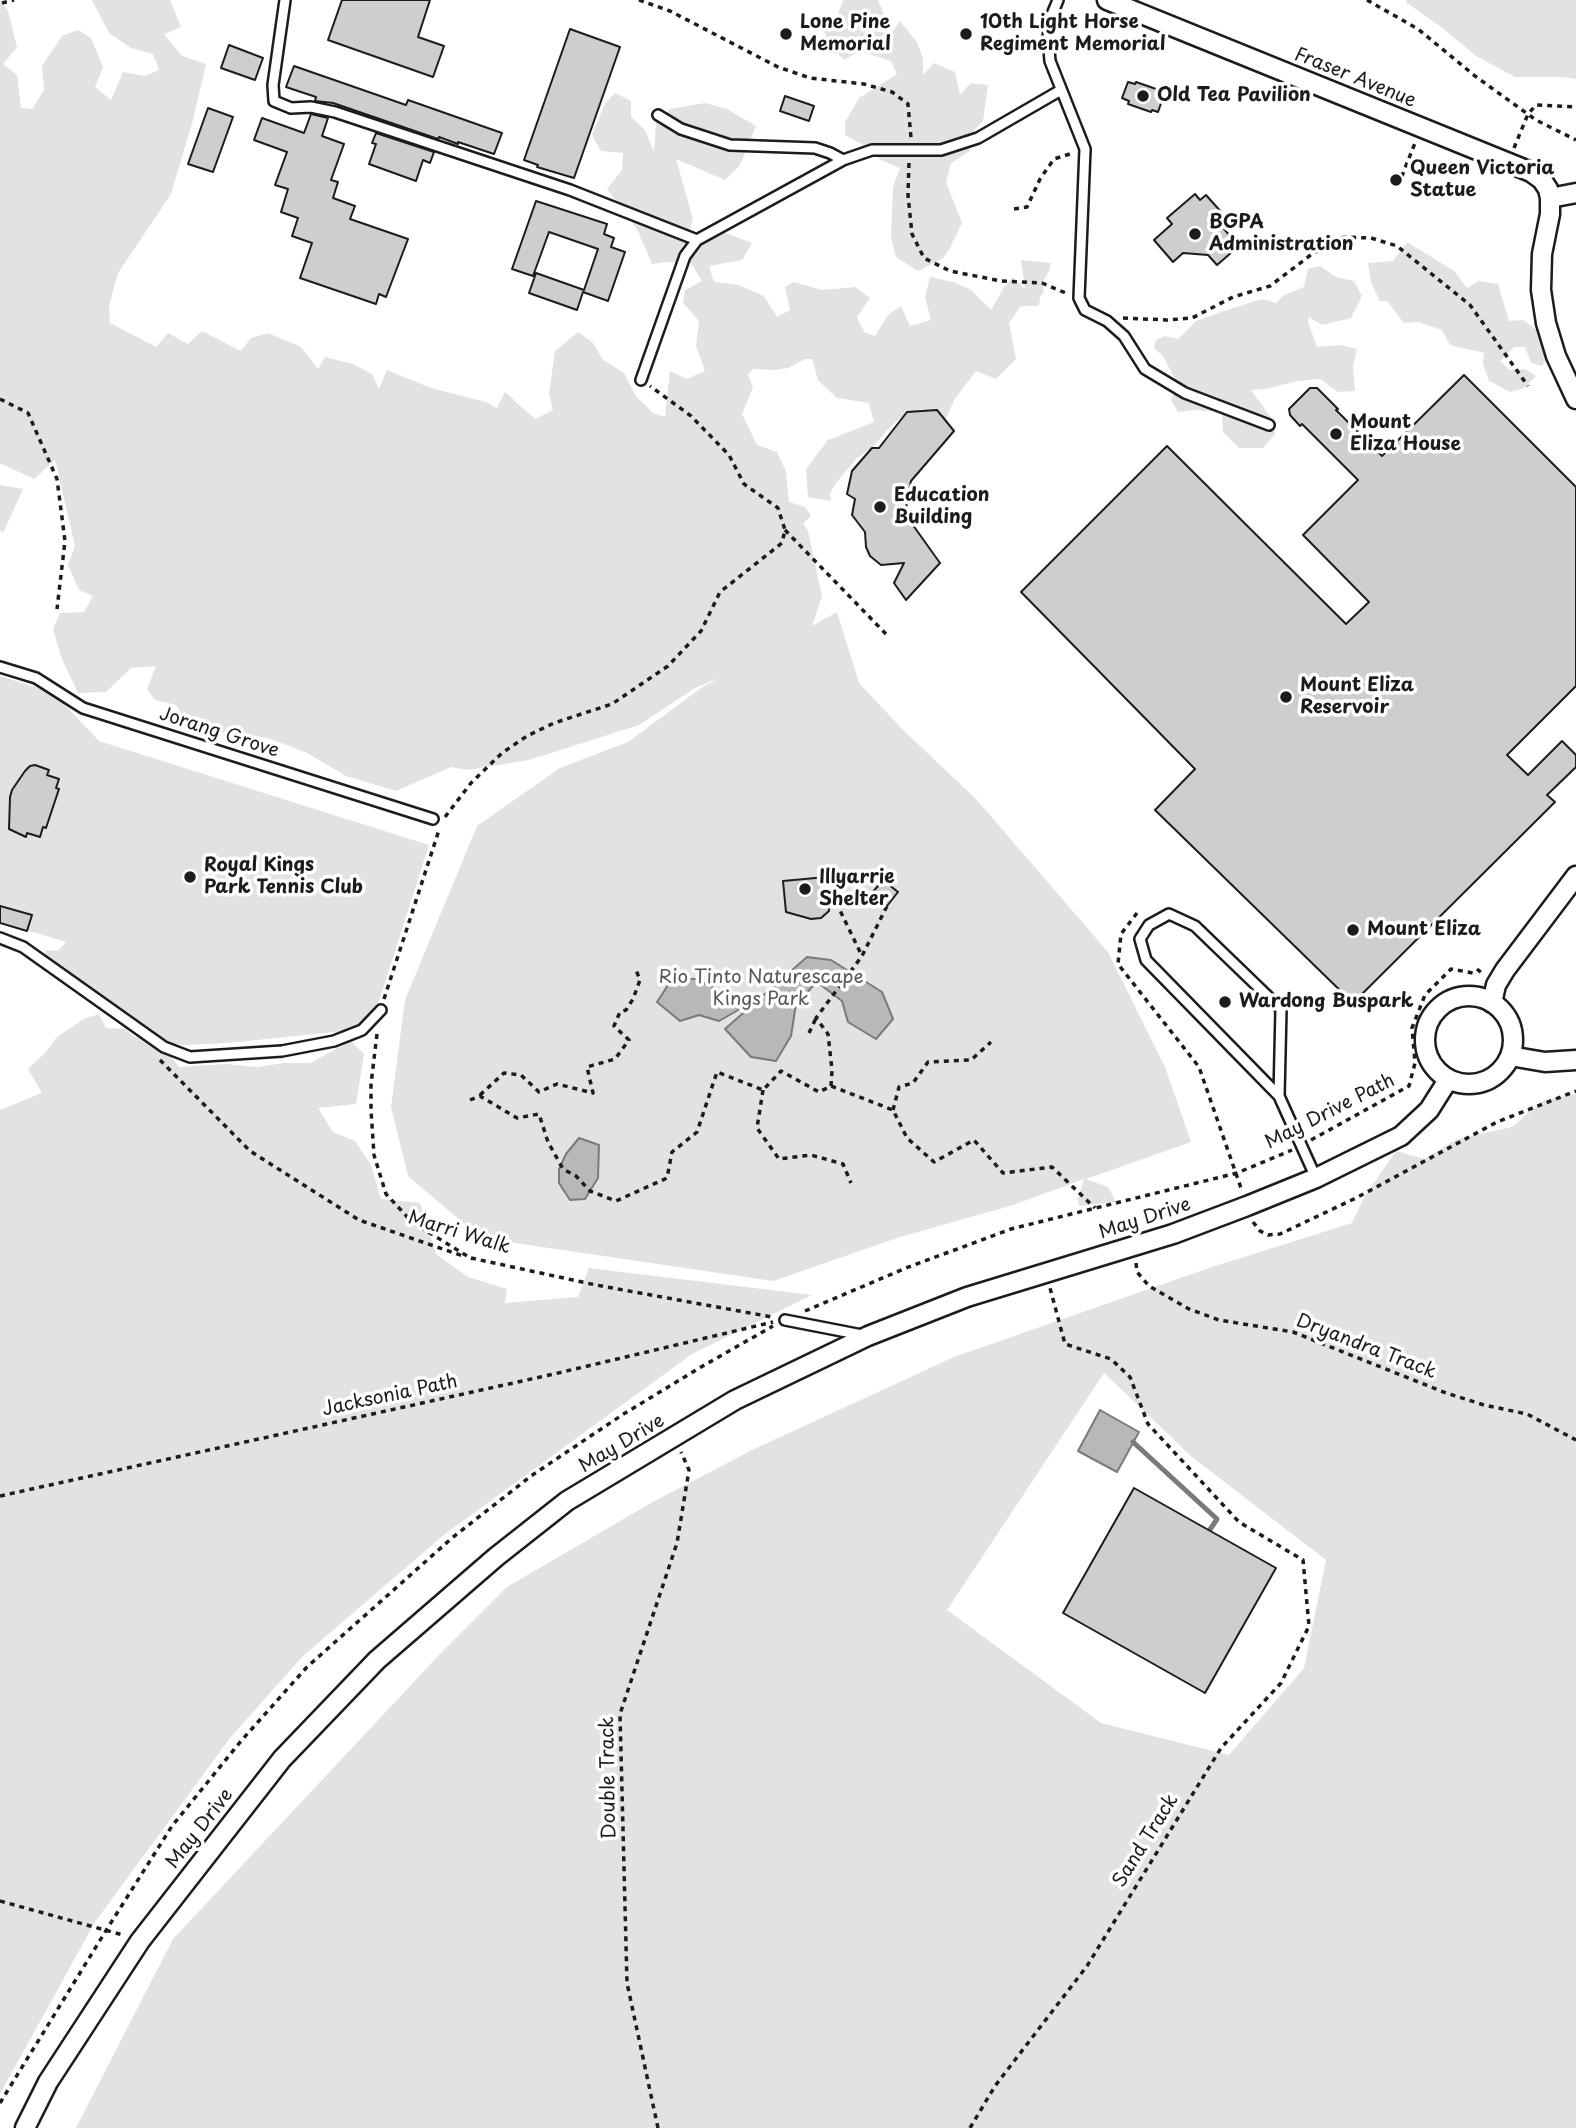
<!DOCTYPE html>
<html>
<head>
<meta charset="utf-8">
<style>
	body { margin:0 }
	canvas { display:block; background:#fff }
</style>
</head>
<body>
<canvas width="1576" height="2128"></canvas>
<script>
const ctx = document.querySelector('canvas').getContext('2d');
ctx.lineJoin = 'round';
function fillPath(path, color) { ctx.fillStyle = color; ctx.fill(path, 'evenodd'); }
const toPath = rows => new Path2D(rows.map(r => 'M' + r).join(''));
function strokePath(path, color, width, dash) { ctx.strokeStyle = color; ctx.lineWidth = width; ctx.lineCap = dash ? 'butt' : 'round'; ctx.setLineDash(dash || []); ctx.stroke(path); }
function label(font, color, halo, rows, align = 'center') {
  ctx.font = font + ' "Playpen Sans",sans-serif'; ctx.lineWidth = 7; ctx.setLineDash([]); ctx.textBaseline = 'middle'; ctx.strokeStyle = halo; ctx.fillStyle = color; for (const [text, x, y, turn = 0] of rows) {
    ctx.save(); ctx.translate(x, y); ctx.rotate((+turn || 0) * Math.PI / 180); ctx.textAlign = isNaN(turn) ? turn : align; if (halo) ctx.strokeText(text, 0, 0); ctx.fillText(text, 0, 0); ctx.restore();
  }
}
const green = toPath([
	[0,0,8,11,17,47,3,64,17,75,21,108,32,109,44,90,42,66,62,36,78,30,91,38,103,67,95,87,111,100,123,72,145,76,159,70,153,54,131,48,109,33,92,0,170,0,181,27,164,34,182,56,206,64,193,120,171,194,118,273,109,306,110,323,156,347,168,333,188,344,202,331,241,351,251,338,268,333,301,347,318,369,325,357,353,364,372,374,379,389,387,370,431,388,486,402,497,408,505,392,535,419,553,410,549,394,555,351,578,332,593,343,603,360,624,373,636,396,653,413,665,417,670,371,687,379,705,371,696,346,699,321,683,303,685,290,702,281,691,263,666,262,652,264,637,229,607,189,622,170,623,153,601,151,592,135,605,104,615,93,631,101,631,117,645,130,654,152,656,123,670,109,705,103,727,109,756,126,740,165,725,180,676,159,693,219,688,236,700,240,713,228,752,243,742,260,709,266,714,282,739,285,764,296,777,317,790,310,785,287,794,282,822,290,855,287,870,298,857,317,864,332,875,336,888,315,901,306,910,326,931,320,925,297,930,277,953,282,971,290,991,310,1003,289,1013,277,1025,289,1021,260,1051,263,1049,271,1042,283,1044,292,1040,297,1039,306,1021,306,1009,323,1016,359,996,379,976,371,954,400,946,419,923,409,905,414,887,430,873,447,856,459,836,483,830,493,831,501,808,497,806,469,828,440,874,422,869,403,837,398,818,380,812,359,805,359,788,368,775,370,753,369,748,375,753,387,742,414,757,445,777,452,786,472,789,502,805,507,811,516,803,523,808,531,822,596,812,626,837,612,859,683,904,731,976,799,1108,952,1165,1067,1191,1142,1086,1179,1108,1187,1116,1202,1079,1206,1078,1199,1084,1179,1013,1205,900,1237,773,1281,481,1238,408,1176,391,1107,405,1000,477,826,560,768,628,742,701,688,719,678,695,688,639,725,529,760,468,770,451,767,396,791,346,776,307,753,271,739,238,732,215,733,189,725,176,705,155,700,147,689,156,666,131,668,106,692,78,693,61,657,53,629,60,613,84,612,93,596,79,590,68,565,75,546,55,460,34,479,0,463],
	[843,0,878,0,885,17,872,31,892,33,900,21,917,42,923,59,923,75,934,63,955,72,960,95,971,83,988,85,983,121,974,130,970,151,951,163,946,182,962,223,950,248,943,258,918,271,896,257,891,237,893,187,900,168,881,160,865,146,845,135,845,122,859,98,897,74,891,61,860,51,844,60,830,45,823,29,838,14],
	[1406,0,1576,0,1576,79,1562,77,1515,77,1476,56,1444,29,1407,3],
	[1407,242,1454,271,1467,288,1479,281,1498,284,1509,321,1523,320,1537,330,1548,358,1542,366,1531,363,1525,347,1514,347,1500,361,1510,370,1525,369,1536,376,1524,388,1510,392,1489,381,1483,364,1484,353,1450,345,1442,330,1418,322,1404,323,1387,301,1380,301,1371,282,1368,263,1393,261],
	[1320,266,1336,277,1354,281,1362,296,1351,318,1322,325,1309,317,1308,322,1317,347,1340,345,1357,349,1353,366,1355,391,1338,392,1320,379,1297,381,1266,389,1251,390,1272,419,1275,434,1263,448,1239,448,1223,432,1222,412,1194,410,1178,412,1171,400,1177,383,1163,356,1154,348,1156,340,1165,336,1178,339,1196,321,1230,309,1262,299,1276,303,1284,295,1304,287,1308,269],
	[0,485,23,489,3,533,0,530],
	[0,676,54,693,99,741,429,845,380,998,375,1013,365,1024,354,1030,228,1043,185,1045,167,1044,47,958,45,954,46,950,58,951,66,942,0,922],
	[99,1014,106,1028,125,1029,135,1037,147,1039,168,1053,179,1067,227,1064,257,1067,284,1063,310,1063,351,1041,364,1054,356,1104,318,1108,333,1132,355,1141,371,1165,381,1199,420,1203,436,1254,468,1277,507,1289,505,1303,578,1297,589,1268,812,1295,692,1354,445,1534,303,1656,230,1738,95,1922,0,2094,0,1110,42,1093,28,1069,44,1054,57,1037,84,1019],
	[1576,1094,1576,2128,76,2128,173,1939,440,1654,507,1587,651,1503,752,1450,954,1357,1212,1267,1352,1223,1365,1196,1396,1151,1424,1159,1457,1139,1512,1127,1544,1100],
	[1104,1373,1192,1457,1326,1560,1304,1668,1229,1755,1101,1723,947,1610]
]);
const water = toPath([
	[807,957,831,960,882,992,893,1019,876,1039,848,1022,842,1001,817,982,796,1004,791,1036,776,1061,751,1057,725,1029,807,957],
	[672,979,695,979,726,993,740,1009,719,1021,699,1015,680,1021,657,1002,672,979],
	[579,1138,599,1145,598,1178,585,1199,570,1200,559,1183,559,1169,566,1154,579,1138],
	[1100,1410,1139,1432,1117,1472,1078,1451,1100,1410]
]);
const stream = toPath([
	[1133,1442,1217,1519,1209,1531]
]);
const building = toPath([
	[342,0,430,0,418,37,444,46,433,77,328,40,342,0],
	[570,29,620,47,574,178,537,167,538,165,524,160,570,29],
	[229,45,263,58,255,80,221,68,229,45],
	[294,66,406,105,408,100,502,133,494,154,458,142,458,144,439,137,438,139,333,103,315,101,316,97,286,87,294,66],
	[1128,82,1135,84,1136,82,1159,90,1159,93,1164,95,1158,112,1152,110,1151,112,1128,104,1129,101,1122,98,1128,82],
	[785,96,814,106,809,121,780,111,785,96],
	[208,108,233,117,213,172,188,164,208,108],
	[311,114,328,118,322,136,344,144,331,180,338,182,333,198,355,206,350,219,408,239,386,297,379,294,376,304,300,278,312,243,292,236,298,218,281,212,288,189,275,185,287,152,254,140,262,118,304,133,311,114],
	[376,133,434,152,430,163,423,160,416,181,369,164,376,144,372,143,376,133],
	[1195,194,1200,200,1206,195,1231,223,1224,229,1239,246,1217,265,1208,255,1183,253,1173,262,1154,240,1172,224,1167,218,1195,194],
	[536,201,607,224,604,234,614,238,611,247,625,252,608,301,583,292,577,310,529,293,536,273,584,290,598,249,549,232,533,276,512,269,536,201],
	[1464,375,1576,487,1576,686,1507,755,1528,775,1562,741,1576,755,1576,767,1547,795,1555,802,1353,1003,1155,810,1195,769,1021,592,1167,446,1346,624,1369,602,1303,535,1358,480,1302,424,1300,426,1290,415,1289,409,1310,388,1317,388,1338,409,1336,410,1382,456,1464,375],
	[937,410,954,431,911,481,905,514,940,563,906,600,894,583,904,563,881,565,870,556,866,547,865,532,852,515,855,499,847,494,852,471,872,448,879,448,907,412,937,410],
	[35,765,49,770,47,775,59,779,56,788,59,789,46,828,43,827,40,837,27,833,26,837,9,829,10,797,12,790,25,771,30,766,35,765],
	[826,877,829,911,821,918,811,919,786,912,783,881,826,877],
	[883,880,898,892,887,906,872,893,883,880],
	[0,906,32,915,27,931,0,923,0,906],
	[1134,1488,1276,1568,1205,1693,1063,1613,1134,1488]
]);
const path = toPath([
	[639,0,670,11,778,67,810,78,864,84,892,92,908,104,911,138],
	[1367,0,1418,29,1475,76,1536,120,1576,140],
	[2,3,14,0],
	[1514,148,1528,114,1536,105,1576,107],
	[909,163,908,195,912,234,924,258,950,271,1001,281,1042,283,1068,294],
	[1398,186,1415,143],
	[1014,209,1027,207,1040,179,1054,159,1073,153],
	[1123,318,1167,320,1192,318,1233,297,1270,286,1312,254,1344,237,1371,238,1397,246,1470,305,1528,386],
	[0,399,28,413,57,479,65,541,57,609],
	[785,530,886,634],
	[445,817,471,783,502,753,527,736,554,723,612,704,668,666,701,631,720,592,782,543,785,530,778,508,744,484,729,455,691,416,650,386],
	[828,898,835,900,862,956],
	[1137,913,1121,934,1118,964,1199,1067,1242,1191],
	[1477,969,1484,975],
	[384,999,439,830],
	[809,1033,816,1018],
	[377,1034,371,1084,371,1110,374,1155,386,1194,412,1222,472,1259],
	[160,1060,250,1151,359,1220,463,1256],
	[831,1086,832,1070,828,1034,816,1018,862,956,887,906],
	[763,1090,757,1128,779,1159,811,1155,843,1164,851,1183],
	[480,1095,504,1073,521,1075,539,1092,557,1084,593,1093,587,1067,615,1059,629,1040,614,1026,620,1012,626,1010,633,999,640,980,636,970],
	[470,1100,480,1096,517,1118,539,1114,548,1142,563,1169,576,1176,590,1191,616,1201,667,1178,672,1152,697,1132,717,1072,763,1090,781,1071,819,1092,831,1086,893,1110,907,1138,934,1162,974,1140,1003,1173,1052,1167,1095,1208],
	[893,1110,899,1087,913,1083,928,1062,971,1060,991,1042],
	[1311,1140,1409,1086,1415,1063,1412,1028,1425,995,1451,969,1473,973],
	[1253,1222,1260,1231,1268,1235,1280,1234,1356,1198,1497,1122,1576,1091],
	[471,1258,596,1285,772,1317],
	[1136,1263,1137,1272,1149,1286,1189,1309,1219,1320,1293,1332,1446,1393,1484,1405,1527,1414,1576,1440],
	[805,1311,906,1268,1011,1229,1237,1173,1292,1150],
	[0,1496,554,1374,773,1322],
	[0,1901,123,1935],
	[0,2103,107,1929,172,1826,241,1741,307,1667,452,1538,531,1476,622,1415,701,1367,773,1326],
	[658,2128,627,1983,620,1714,677,1543,689,1470,681,1452],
	[970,2128,995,2086,1087,1966,1221,1748,1281,1683,1309,1626,1303,1560,1239,1522,1148,1424,1130,1377,1111,1359,1065,1344,1050,1288]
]);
const lane = toPath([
	[285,0,273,85,274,101,291,108,311,107,335,112,570,190,697,240],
	[1058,0,1051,17,1048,37,1050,61,1085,149,1079,298,1085,310,1107,321,1124,336,1145,369,1185,393,1269,425],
	[658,115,681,129,730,145,815,148,830,153,843,160],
	[641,380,685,256,697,240,843,160,872,150,941,150,978,138,1061,90],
	[0,667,36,678,83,708,433,819],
	[0,938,23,947,164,1047,190,1057,282,1051,334,1041,362,1030,381,1010],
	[1279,1096,1281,1009,1195,926,1169,914,1149,925,1140,939,1146,960,1279,1096,1316,1178],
	[785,1320,862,1335]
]);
const street = toPath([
	[1107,0,1509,163,1531,172,1542,180,1548,189,1550,198,1550,214,1542,254,1541,290,1546,323,1556,356,1576,399],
	[1550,198,1576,193],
	'1425 1040a44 44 0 1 1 88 0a44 44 0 1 1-88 0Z',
	[1492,1003,1496,985,1505,970,1576,876],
	[1510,1056,1545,1062,1576,1060],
	[25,2128,48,2082,140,1941,282,1759,377,1660,496,1557,567,1501,735,1400,868,1336,967,1297,1173,1234,1247,1206,1316,1178,1401,1136,1429,1110,1448,1080]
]);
const markers = [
	[786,34,7,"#1c1c1c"],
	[966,34,7,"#1c1c1c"],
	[1143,96,7,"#1c1c1c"],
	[1396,180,7,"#1c1c1c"],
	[1195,234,7,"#1c1c1c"],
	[1336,434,7,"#1c1c1c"],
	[880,507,7,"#1c1c1c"],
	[1286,697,7,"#1c1c1c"],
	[190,877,7,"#1c1c1c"],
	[805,889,7,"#1c1c1c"],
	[1353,930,7,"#1c1c1c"],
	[1225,1002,7,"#1c1c1c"]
];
const poiNames = [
	["Lone Pine",800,23],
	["Memorial",800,45],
	["10th Light Horse",980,23],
	["Regiment Memorial",980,45],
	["Old Tea Pavilion",1157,96],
	["Queen Victoria",1410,169],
	["Statue",1410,191],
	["BGPA",1209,223],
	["Administration",1209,245],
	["Mount",1350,423],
	["Eliza House",1350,445],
	["Education",894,496],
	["Building",894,518],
	["Mount Eliza",1300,686],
	["Reservoir",1300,708],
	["Royal Kings",204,866],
	["Park Tennis Club",204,888],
	["Illyarrie",819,878],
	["Shelter",819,900],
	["Mount Eliza",1367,930],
	["Wardong Buspark",1239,1002]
];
const streetNames = [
	["Fraser Avenue",1355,78,22],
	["Jorang Grove",219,733,18],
	["May Drive Path",1330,1112,-27],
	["May Drive",1145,1219,-18],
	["Marri Walk",459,1233,17],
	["Dryandra Track",1366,1347,21],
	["Jacksonia Path",390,1396,-12],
	["May Drive",622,1444,-31],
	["Double Track",609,1778,-91],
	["May Drive",200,1829,-52],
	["Sand Track",1146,1841,-58]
];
const parkNames = [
	["Rio Tinto Naturescape",761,978],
	["Kings Park",761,1000]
];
fillPath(green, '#e2e2e2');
fillPath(water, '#b8b8b8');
strokePath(water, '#7a7a7a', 2);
strokePath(stream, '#7a7a7a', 5);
fillPath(building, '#cecece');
strokePath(building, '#1c1c1c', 2);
strokePath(lane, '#1c1c1c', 14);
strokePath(street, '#1c1c1c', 23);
strokePath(path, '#1c1c1c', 3.5, [5, 5]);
strokePath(lane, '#fff', 9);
strokePath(street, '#fff', 18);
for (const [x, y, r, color] of markers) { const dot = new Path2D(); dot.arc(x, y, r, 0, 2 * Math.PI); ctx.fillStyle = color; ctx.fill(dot); strokePath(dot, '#fff', 2.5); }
label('bold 19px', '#1c1c1c', '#fff', poiNames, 'left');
label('19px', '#1c1c1c', '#fff', streetNames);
label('19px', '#575757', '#fff', parkNames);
</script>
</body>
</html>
